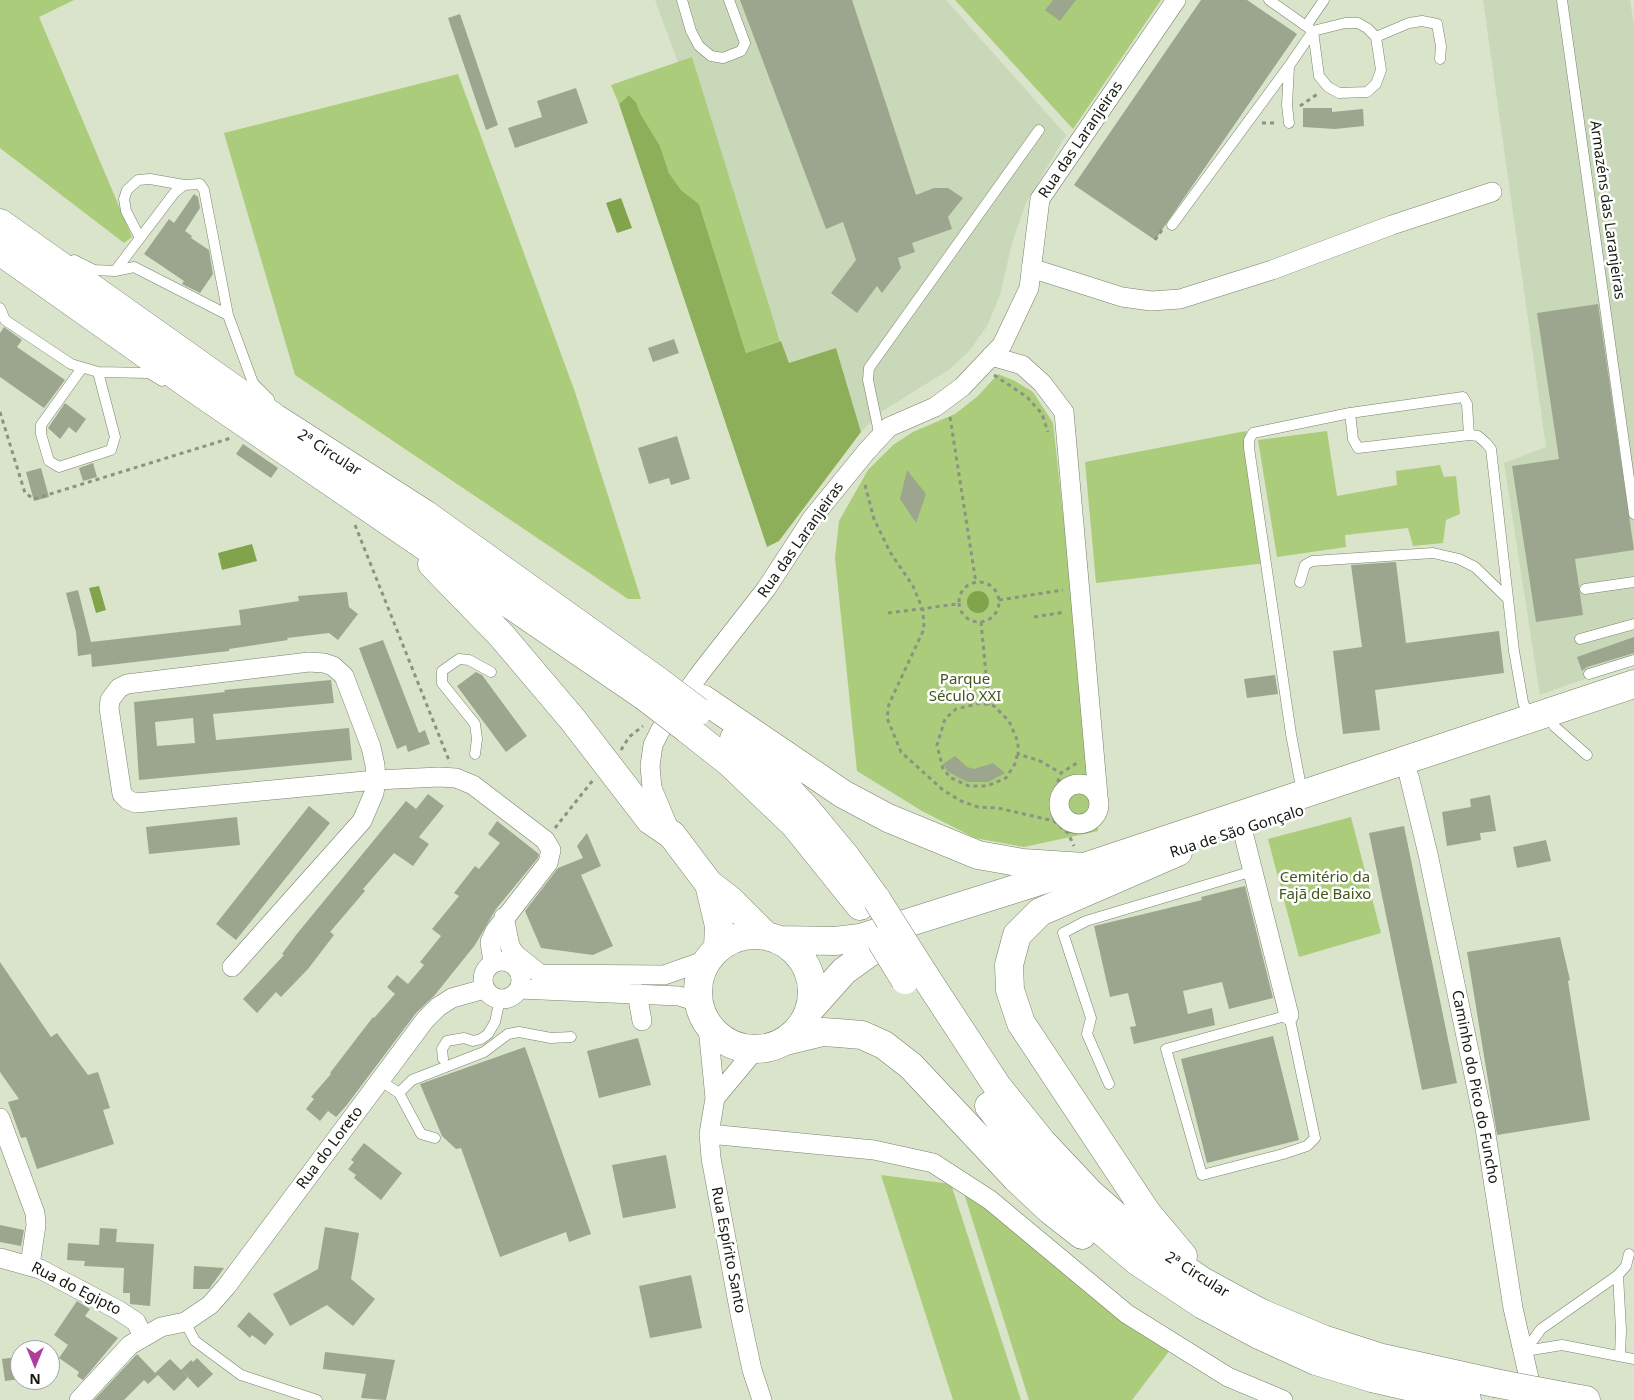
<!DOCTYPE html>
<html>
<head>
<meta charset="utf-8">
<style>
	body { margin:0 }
	#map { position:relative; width:1634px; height:1400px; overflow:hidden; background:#d9e4cb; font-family:"Noto Sans",sans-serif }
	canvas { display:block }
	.north { position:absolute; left:10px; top:1340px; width:50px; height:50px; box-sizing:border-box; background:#fff; border:1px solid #a2a3a0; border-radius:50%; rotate:180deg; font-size:14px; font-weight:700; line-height:20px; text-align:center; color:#161a11 }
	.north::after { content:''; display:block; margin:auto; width:18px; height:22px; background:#ac3e9c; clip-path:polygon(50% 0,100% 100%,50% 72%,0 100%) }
</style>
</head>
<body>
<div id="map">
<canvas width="1634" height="1400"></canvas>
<div class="north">N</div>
</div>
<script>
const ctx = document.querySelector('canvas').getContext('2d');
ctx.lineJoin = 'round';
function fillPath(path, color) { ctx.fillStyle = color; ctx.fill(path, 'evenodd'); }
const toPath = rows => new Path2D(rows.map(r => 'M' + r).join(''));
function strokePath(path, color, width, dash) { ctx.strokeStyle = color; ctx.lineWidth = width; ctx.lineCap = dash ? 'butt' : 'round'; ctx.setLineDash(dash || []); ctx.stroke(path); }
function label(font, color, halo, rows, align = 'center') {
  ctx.font = font + ' "Noto Sans",sans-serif'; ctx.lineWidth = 5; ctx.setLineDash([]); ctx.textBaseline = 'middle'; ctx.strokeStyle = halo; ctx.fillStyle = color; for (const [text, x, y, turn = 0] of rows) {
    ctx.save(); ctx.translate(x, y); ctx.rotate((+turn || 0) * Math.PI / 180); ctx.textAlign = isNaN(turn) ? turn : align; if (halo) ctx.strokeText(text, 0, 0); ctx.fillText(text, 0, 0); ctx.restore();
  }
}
const built = toPath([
	[655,0,946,0,1066,135,1026,203,1012,243,1000,295,987,326,970,350,950,369,881,412,861,432,836,348,789,363],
	[1483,0,1630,0,1634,26,1634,661,1540,695,1504,463,1546,447]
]);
const green = toPath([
	[0,0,74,0,39,17,132,237,124,243,0,148],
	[955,0,1161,0,1073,129],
	[692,57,780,341,746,353,699,204,681,190,669,173,660,146,640,113,636,102,629,95,619,104,611,85],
	[458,74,575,392,641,599,628,599,295,375,224,133],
	[998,374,1015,381,1033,392,1053,423,1098,831,1024,847,975,838,922,811,857,771,835,558,839,521,868,470,893,445,913,432,955,414,978,396],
	[1246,431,1266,563,1096,583,1085,462],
	[1327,431,1337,496,1397,485,1396,471,1440,465,1444,477,1456,476,1460,514,1446,520,1443,543,1413,546,1408,528,1345,535,1346,547,1277,557,1258,440],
	[1351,817,1381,933,1299,957,1268,839],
	[881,1175,951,1184,1021,1400,953,1400],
	[962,1187,1170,1350,1132,1400,1029,1400]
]);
const forest = toPath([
	[629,95,636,102,640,113,660,146,669,173,681,190,699,204,746,353,781,341,789,363,836,348,861,432,779,541,767,547,619,104]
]);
const water = toPath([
	[621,198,632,228,617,233,606,203],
	[252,544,257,561,222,570,218,553],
	[99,586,106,610,96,613,89,588],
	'967 602a11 11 0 1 1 22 0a11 11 0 1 1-22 0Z'
]);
const building = toPath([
	[740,0,852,0,916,195,934,188,948,188,963,198,948,217,952,229,912,243,915,252,898,258,901,268,882,293,877,286,857,313,831,293,856,260,843,222,826,229],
	[1053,0,1076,0,1060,21,1045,10],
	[1201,0,1247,0,1297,34,1155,240,1074,185],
	[460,14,498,125,486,130,448,18],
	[576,88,588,123,515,148,508,128,542,117,537,101],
	[1303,108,1332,108,1332,112,1363,109,1364,126,1335,129,1303,127],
	[194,194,198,197,200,208,185,231,192,236,191,238,209,250,213,274,200,293,182,284,184,281,144,254,169,219,174,223],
	[1598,304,1634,550,1575,559,1583,615,1536,622,1512,466,1559,459,1537,313],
	[4,327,22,340,17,347,65,380,44,408,0,377,0,333],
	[674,339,679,353,653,362,648,348],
	[65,403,86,419,76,433,69,427,60,439,48,428],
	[677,436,690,479,671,485,669,478,649,484,638,448],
	[243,444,278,468,271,478,236,454],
	[93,463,97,477,83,481,79,468],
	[41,468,49,497,34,501,26,472],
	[907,470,926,494,916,523,900,499],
	[1396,562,1406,643,1499,631,1504,673,1375,690,1380,730,1343,734,1333,651,1362,647,1351,565],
	[78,590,91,642,241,625,239,610,299,601,298,596,347,592,349,607,358,614,338,640,329,633,287,638,288,640,229,649,229,651,92,667,91,654,78,656,76,632,66,593],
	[1634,637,1634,653,1587,667,1582,671,1577,657],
	[383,640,419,733,425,730,430,744,408,752,406,745,397,749,359,648],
	[476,672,482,675,527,736,506,752,457,686],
	[1275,675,1278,694,1247,698,1244,679],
	[331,680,334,703,213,714,216,740,349,728,352,760,139,780,134,702,225,692,224,690],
	[193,718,195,743,157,746,155,722],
	[955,756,967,767,974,769,993,763,1005,773,988,782,967,782,947,771,943,764],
	[428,794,444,806,419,837,429,844,413,866,394,853,363,889,365,891,330,932,334,935,308,969,281,997,276,992,257,1013,243,999,284,955,282,954,296,935,406,801,416,809],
	[1490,795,1496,831,1480,833,1481,840,1447,846,1442,812,1471,807,1470,799],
	[309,806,330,823,236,940,216,924],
	[237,817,240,845,149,854,146,827],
	[497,821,539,854,538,858,496,909,475,945,434,996,416,1013,346,1106,336,1117,328,1111,320,1121,306,1109,314,1099,311,1097,331,1074,330,1073,373,1017,374,1018,395,994,387,987,397,975,408,984,424,965,420,962,441,936,432,929,459,896,454,893,475,866,479,869,500,843,488,834],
	[1404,826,1457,1083,1422,1090,1369,833],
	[587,833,601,866,581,875,613,946,593,955,541,948,525,911,558,868,583,858,577,846],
	[1546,840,1551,861,1517,868,1513,847],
	[1245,886,1273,998,1229,1009,1222,982,1183,991,1188,1014,1212,1008,1215,1025,1134,1044,1130,1027,1136,1026,1128,993,1110,997,1094,926,1202,900,1201,897],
	[1560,937,1570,980,1568,981,1590,1120,1497,1135,1467,952],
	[0,962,51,1037,57,1033,88,1075,98,1072,110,1108,103,1110,114,1144,37,1169,26,1137,21,1138,8,1102,19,1099,0,1072],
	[1273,1036,1299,1140,1207,1163,1181,1059],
	[638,1038,651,1085,599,1098,587,1051],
	[525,1047,591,1234,569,1242,566,1232,500,1257,461,1148,456,1149,442,1136,420,1084],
	[364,1143,402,1173,381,1200,354,1178,356,1175,348,1169,354,1162,351,1160],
	[666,1155,676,1208,623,1218,612,1165],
	[0,1225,24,1230,21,1246,0,1242],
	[325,1227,359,1233,351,1279,375,1299,353,1326,327,1305,290,1326,273,1294,318,1269],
	[100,1228,117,1229,116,1242,154,1244,150,1306,130,1304,130,1293,123,1293,124,1268,84,1266,85,1261,67,1260,68,1243,99,1245],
	[194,1266,224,1268,209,1289,193,1289],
	[691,1275,702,1328,650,1338,639,1286],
	[77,1301,90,1309,85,1316,118,1338,83,1380,77,1376,79,1372,59,1358,68,1345,54,1335],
	[249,1312,274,1334,265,1345,252,1335,250,1338,237,1326],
	[325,1352,395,1360,386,1400,361,1398,366,1374,323,1369],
	[137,1354,155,1373,170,1359,188,1377,174,1391,158,1375,148,1384,144,1380,124,1400,94,1400],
	[17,1357,20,1379,5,1381,2,1359],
	[197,1358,213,1374,198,1388,181,1370,191,1360,193,1362]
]);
const path = toPath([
	[1300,106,1319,93],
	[1262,123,1278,123],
	[1155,240,1162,230],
	[994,375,1027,397,1042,414,1048,432],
	[0,412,25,493,34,499,231,438],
	[950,417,976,583],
	[865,485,874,519,890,552,913,586,923,610,924,629,889,704,887,718,901,752,943,790,961,801,978,807,998,808,1054,821,1068,833,1074,846],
	[355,525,450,763],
	'959 602a20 20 0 1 1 40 0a20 20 0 1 1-40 0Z',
	[999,600,1063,590],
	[888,613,958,604],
	[1034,617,1065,612],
	[981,622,989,705],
	[621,750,629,737,643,726],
	[1017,755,1016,762,1006,778,987,786,969,786,951,778,943,769,937,745,945,719,956,709,981,703,994,706,1009,721,1018,742,1018,754,1040,761,1061,773],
	[1054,821,1052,797,1061,773,1080,761],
	[555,828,593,780]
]);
const lane = toPath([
	[682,0,691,31,699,46,711,56,723,58,741,51,745,43,729,0],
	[1269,0,1313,31,1319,76,1328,87,1339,93,1367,92,1376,84,1381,70,1376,37,1367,28,1358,23,1345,23,1313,31,1289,66,1287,105,1289,123],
	[1562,0,1634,514],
	[1306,26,1324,0],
	[1376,37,1409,23,1422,21,1437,24,1441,46,1440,59],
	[1172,225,1289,66],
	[140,238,126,211,124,199,127,190,138,180,150,179,184,185],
	[74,260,94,270,115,271,134,267,228,315,253,383,269,399,270,403],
	[115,271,175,192,184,185,200,184,204,190,228,315],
	[0,308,5,320,71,364,98,372,149,373,162,381],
	[82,368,41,425,41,434,49,461,59,467,111,450,115,437,98,372],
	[1350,413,1463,397,1467,404,1469,435],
	[880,437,868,380,869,368,1039,130],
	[1300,582,1305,565,1312,561,1433,553,1459,559,1475,567,1507,598],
	[1585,589,1634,582],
	[1580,639,1634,624],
	[1589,674,1634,660],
	[1554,726,1587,755],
	[475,754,477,739,475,724,442,683,442,671,459,659,469,660,491,672],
	[1302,792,1291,734,1249,448,1249,440,1253,433,1350,413,1353,439,1358,448,1469,435,1478,436,1486,443,1491,449,1514,651,1523,702,1529,717],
	[1289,1015,1315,1138,1307,1146,1283,1154,1202,1175,1166,1049,1289,1015],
	[443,1059,442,1049,447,1041,464,1038,473,1041,481,1039,488,1034,495,1022,500,999],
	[381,1081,399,1093,421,1134,435,1138],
	[1109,1084,1087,1034,1091,1018,1063,933,1086,921,1253,871],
	[399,1093,412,1080,484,1052,508,1034,519,1032,551,1038,571,1037],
	[185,1322,195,1341,241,1375,317,1400],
	[1525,1351,1541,1329,1618,1275],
	[1525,1351,1562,1345,1634,1359],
	[1620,1356,1621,1330,1618,1275,1626,1266,1629,1254]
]);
const street = toPath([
	[1031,268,1122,297,1151,301,1180,299,1272,270,1392,225,1492,192],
	[991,356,1022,365,1042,383,1064,412,1098,796],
	[1409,776,1428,854,1485,1128,1513,1308,1534,1400],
	'1059 804a20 20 0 1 1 40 0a20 20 0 1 1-40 0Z',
	[670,831,652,788,650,766,653,745,660,731,698,676,766,589,813,517,866,452,889,427,935,407,962,387,1002,345,1029,288,1040,199,1176,0],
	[1243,832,1289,1015],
	[504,917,510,946,515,954,540,974,664,975,707,960],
	'483 980a19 19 0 1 1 38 0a19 19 0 1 1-38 0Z',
	[232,967,362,821,374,793,376,780,375,765,371,747,344,676,333,666,324,663,309,662,127,684,119,688,110,700,109,708,122,794,128,800,136,803,376,780,439,777,456,778,473,785,545,840,551,850,548,863,495,931,490,942,493,962],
	[519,989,679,996,698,1002],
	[637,993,642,1021],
	[708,1027,715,1098,709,1134,711,1158,740,1314,752,1370,762,1400],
	[715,1098,755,1050],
	[0,1118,35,1213,36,1225,30,1265],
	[709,1134,874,1150,933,1163,990,1200,1127,1314,1228,1377,1283,1400],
	[0,1258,40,1269,118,1310,136,1322,143,1336],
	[79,1400,130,1345,161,1327,185,1322,210,1305,226,1287,425,1020,438,1007,452,998,484,989]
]);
const secondary = toPath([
	[672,835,709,884,730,900,766,936],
	[709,884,719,926,718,947],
	'698 992a57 57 0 1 1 114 0a57 57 0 1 1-114 0Z',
	[779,940,835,941,860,938,1084,867,1634,684],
	[811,1008,844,971,869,953,896,940]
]);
const highway = toPath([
	[0,223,275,418,425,514,658,681],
	[0,251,195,389,644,696],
	[432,564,501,635,573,720,650,820,672,835],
	[703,699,843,794,888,818,978,855,1023,863,1084,867],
	[687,729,730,763,794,824,860,906],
	[734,739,775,775,807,810,846,857,877,900],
	[1178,852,1040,912,1017,935,1009,965,1010,990,1021,1023,1147,1213,1183,1256],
	[923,973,997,1086,1042,1142,1091,1194,1148,1244,1202,1281,1261,1313,1323,1339,1382,1358,1495,1383],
	[786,1041,823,1032,838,1033,862,1035,884,1045,911,1066,1016,1178,1050,1210,1082,1235],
	[989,1106,1025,1153,1077,1210,1137,1261,1203,1305,1257,1334,1316,1361,1372,1378,1467,1400],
	[1563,1396,1586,1400]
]);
const highwayBridge = toPath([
	[658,681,698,711],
	[644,696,687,729],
	[877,900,923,973],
	[881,941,905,980],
	[1495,1383,1563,1396]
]);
const streetNames = [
	["Rua das Laranjeiras",1081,140,-56],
	["Armazéns das Laranjeiras",1607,210,82],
	["2ª Circular",329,453,33],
	["Rua das Laranjeiras",801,540,-55],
	["Rua de São Gonçalo",1237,832,-18],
	["Caminho do Pico do Funcho",1475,1087,79],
	["Rua do Loreto",330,1148,-53],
	["Rua Espírito Santo",728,1250,79],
	["2ª Circular",1197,1275,32],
	["Rua do Egipto",76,1289,27]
];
const parkNames = [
	["Parque",965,680],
	["Século XXI",965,697],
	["Cemitério da",1325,878],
	["Fajã de Baixo",1325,895]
];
fillPath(built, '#cad8ba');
fillPath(green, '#abcc7b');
fillPath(forest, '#8daf59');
fillPath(water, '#81a34c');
fillPath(building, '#9ca68f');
strokePath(lane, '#78826b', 11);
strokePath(street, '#78826b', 20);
strokePath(secondary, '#78826b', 29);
strokePath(highway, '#78826b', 29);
strokePath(path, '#8b9381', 3, [4, 4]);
strokePath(lane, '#fff', 10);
strokePath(street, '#fff', 19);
strokePath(secondary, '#fff', 28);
strokePath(highway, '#fff', 28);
strokePath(highwayBridge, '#78826b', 29, []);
strokePath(highwayBridge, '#fff', 28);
label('15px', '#161a11', '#fff', streetNames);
label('15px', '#41571a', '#fff', parkNames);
</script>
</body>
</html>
